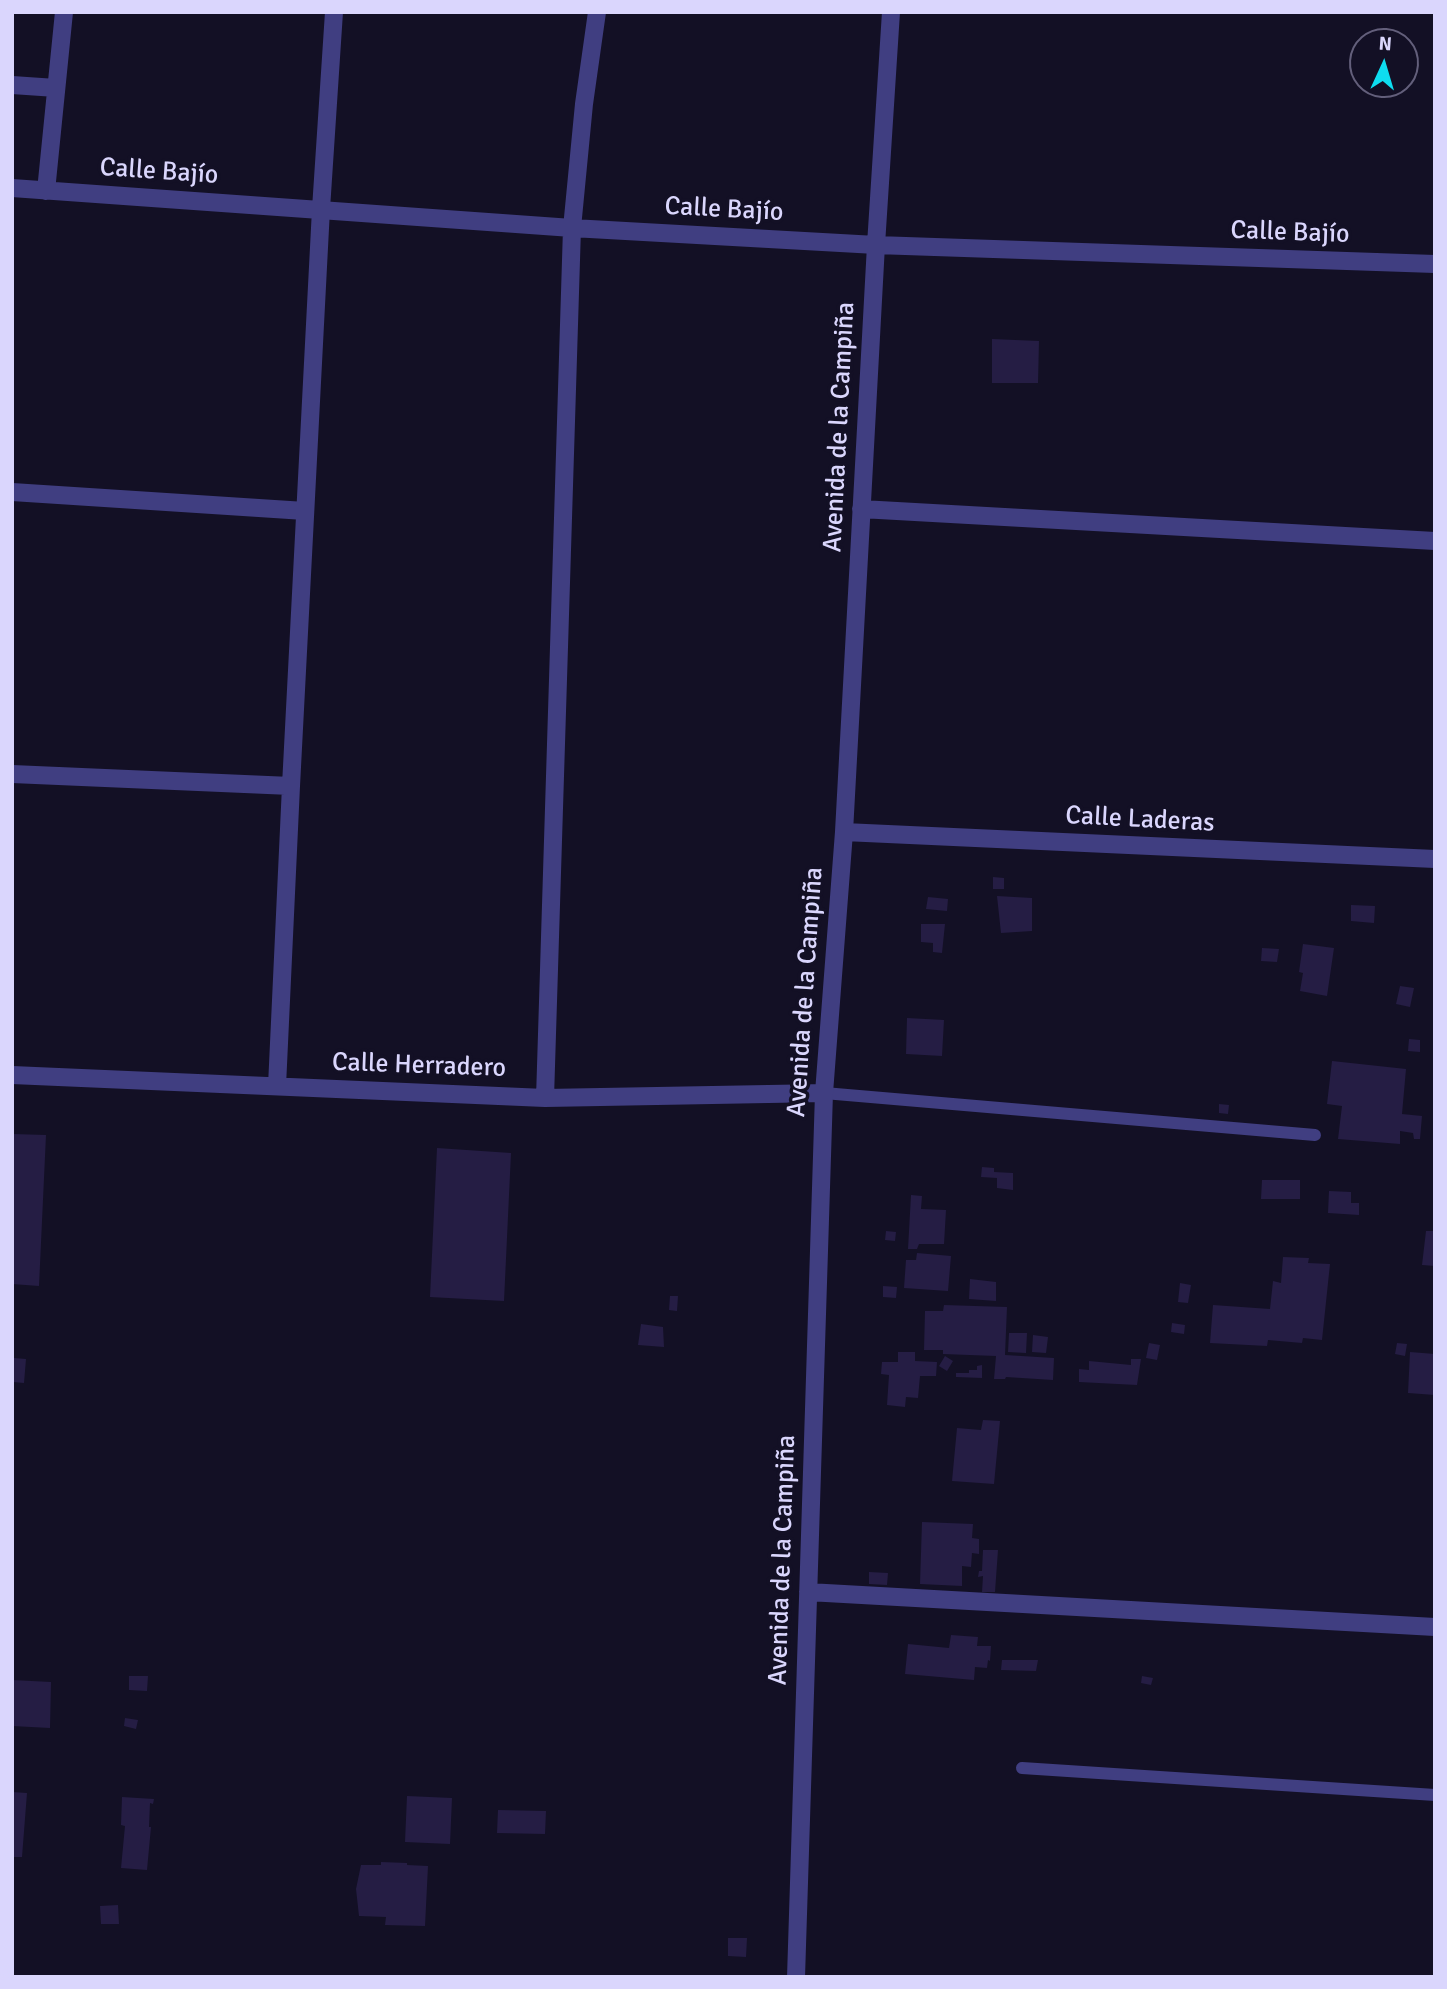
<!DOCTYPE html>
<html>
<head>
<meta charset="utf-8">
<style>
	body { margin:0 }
	#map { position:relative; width:1447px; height:1989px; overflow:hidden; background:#131025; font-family:Signika,sans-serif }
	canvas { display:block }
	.frame { position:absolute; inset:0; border:14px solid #dad6fd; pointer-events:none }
	.north { position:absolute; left:1349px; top:28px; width:70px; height:70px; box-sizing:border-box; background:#131025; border:2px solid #635f7b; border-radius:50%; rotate:4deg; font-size:19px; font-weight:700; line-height:28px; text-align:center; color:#dad6fd }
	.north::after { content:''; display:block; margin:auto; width:24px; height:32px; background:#0eddf0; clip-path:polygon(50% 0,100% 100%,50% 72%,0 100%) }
</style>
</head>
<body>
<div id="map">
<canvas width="1447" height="1989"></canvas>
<div class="frame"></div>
<div class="north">N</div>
</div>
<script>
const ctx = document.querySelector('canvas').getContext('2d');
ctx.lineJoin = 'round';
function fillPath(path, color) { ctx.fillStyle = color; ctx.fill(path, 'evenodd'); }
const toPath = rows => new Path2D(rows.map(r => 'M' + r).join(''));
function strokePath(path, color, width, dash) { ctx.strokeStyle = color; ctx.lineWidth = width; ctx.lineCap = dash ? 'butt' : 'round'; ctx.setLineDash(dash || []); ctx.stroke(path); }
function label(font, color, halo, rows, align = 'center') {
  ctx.font = font + ' Signika,sans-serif'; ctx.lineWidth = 7; ctx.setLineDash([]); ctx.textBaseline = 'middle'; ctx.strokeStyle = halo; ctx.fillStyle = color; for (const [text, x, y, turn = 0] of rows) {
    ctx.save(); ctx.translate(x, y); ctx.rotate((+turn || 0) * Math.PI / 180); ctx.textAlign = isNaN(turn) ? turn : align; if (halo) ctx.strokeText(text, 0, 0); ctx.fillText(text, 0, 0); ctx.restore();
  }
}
const building = toPath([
	[992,339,1039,341,1038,383,992,383],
	[993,877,1004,878,1004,889,993,889],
	[997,896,1032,898,1032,931,1001,933],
	[928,897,948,899,947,911,926,909],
	[1351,905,1375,906,1374,923,1351,921],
	[921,924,945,924,942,953,933,952,933,943,921,942],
	[1303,944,1334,948,1327,996,1300,991,1303,973,1299,972],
	[1262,948,1279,949,1277,962,1261,961],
	[1400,986,1414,988,1410,1007,1396,1004],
	[907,1018,944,1020,942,1056,906,1054],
	[1409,1039,1420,1040,1420,1052,1408,1051],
	[1332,1061,1406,1069,1402,1114,1422,1116,1420,1139,1414,1139,1413,1133,1400,1131,1400,1144,1338,1139,1342,1106,1327,1104],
	[1219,1104,1229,1105,1228,1114,1219,1113],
	[12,1134,46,1135,39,1286,12,1284],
	[437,1148,511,1153,504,1301,430,1297],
	[982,1167,994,1168,994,1172,1013,1173,1013,1190,997,1188,997,1178,981,1177],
	[1262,1180,1300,1180,1300,1199,1261,1199],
	[1329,1191,1351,1192,1351,1203,1359,1203,1359,1215,1328,1213],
	[911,1195,922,1196,921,1209,946,1210,944,1244,919,1244,917,1249,908,1249],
	[886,1231,896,1232,895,1241,885,1240],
	[1426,1231,1435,1231,1435,1266,1422,1265],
	[917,1253,951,1256,948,1291,904,1288,906,1260,916,1260],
	[1283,1257,1309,1258,1308,1263,1330,1264,1322,1340,1303,1338,1302,1343,1268,1340,1267,1346,1210,1343,1213,1305,1270,1309,1273,1281,1281,1283],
	[970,1279,996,1282,996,1301,969,1299],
	[1180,1283,1191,1285,1188,1303,1178,1302],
	[883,1286,897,1287,896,1298,883,1297],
	[670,1296,678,1296,677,1311,669,1310],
	[944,1305,1007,1307,1005,1355,1054,1358,1053,1380,1006,1377,1005,1379,994,1379,996,1356,943,1354,943,1350,924,1350,925,1311,943,1311],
	[1172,1323,1185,1325,1184,1334,1171,1332],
	[641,1324,663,1327,664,1347,638,1345],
	[1009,1333,1027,1333,1026,1353,1008,1352],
	[1033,1335,1048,1337,1046,1353,1032,1352],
	[1149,1343,1160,1345,1157,1360,1146,1358],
	[1397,1343,1407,1344,1405,1356,1395,1354],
	[898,1352,915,1352,915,1361,937,1362,936,1376,920,1376,918,1398,906,1397,905,1407,887,1405,889,1375,881,1374,882,1362,898,1362],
	[1410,1352,1435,1354,1435,1395,1408,1393],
	[945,1356,953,1361,947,1371,939,1366],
	[14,1358,26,1359,24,1383,13,1382],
	[1131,1359,1141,1359,1137,1385,1079,1382,1079,1369,1089,1370,1089,1361,1131,1365],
	[982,1365,982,1378,956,1377,956,1373,969,1373,969,1370,977,1370,977,1366],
	[983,1420,1000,1421,994,1484,952,1481,957,1428,981,1430],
	[922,1522,973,1524,972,1538,979,1539,979,1554,972,1553,971,1567,962,1566,962,1586,920,1584],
	[983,1550,998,1550,995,1592,982,1592,983,1576,978,1577,979,1571,982,1571],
	[869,1572,888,1573,887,1585,869,1584],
	[951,1635,978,1637,977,1646,991,1646,990,1661,988,1660,987,1668,975,1667,974,1680,905,1674,908,1644,949,1648],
	[1002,1660,1038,1660,1036,1671,1001,1670],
	[129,1676,148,1676,147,1691,129,1690],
	[1142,1676,1153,1678,1151,1685,1141,1683],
	[12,1680,51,1682,50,1728,12,1726],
	[125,1718,138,1720,136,1729,124,1726],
	[12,1792,27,1793,22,1857,12,1857],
	[407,1796,452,1798,450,1844,405,1842],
	[122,1797,154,1799,153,1804,150,1803,149,1827,151,1827,147,1870,121,1868,125,1826,121,1825],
	[498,1810,546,1811,545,1834,497,1833],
	[381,1862,407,1863,407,1865,428,1866,425,1926,385,1925,386,1917,359,1916,356,1889,361,1865,381,1865],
	[118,1905,119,1924,101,1924,100,1906],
	[728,1938,747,1938,746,1957,728,1956]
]);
const service = toPath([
	[824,1093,1315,1135],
	[1022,1768,1435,1795]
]);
const minor = toPath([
	[12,85,56,88],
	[12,188,572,228,876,245,1435,264],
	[46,191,64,12],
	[12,492,305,511],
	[861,509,1435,541],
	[12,774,291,786],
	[844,832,1435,859],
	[12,1075,545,1098,824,1093],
	[277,1086,291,786,321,209,334,12],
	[545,1098,572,228,584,104,597,12],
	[808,1592,1435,1627],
	[796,1977,824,1093,844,832,876,245,891,12]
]);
const streetNames = [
	["Calle Bajío",159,172,4],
	["Calle Bajío",724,210,3],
	["Calle Bajío",1290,233,2],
	["Avenida de la Campiña",840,427,-87],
	["Calle Laderas",1140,820,3],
	["Avenida de la Campiña",806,992,-86],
	["Calle Herradero",419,1066,2],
	["Avenida de la Campiña",783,1560,-88]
];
fillPath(building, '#251d44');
strokePath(service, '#403e81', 12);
strokePath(minor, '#403e81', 18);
label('26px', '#dad6fd', '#131025', streetNames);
</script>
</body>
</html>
